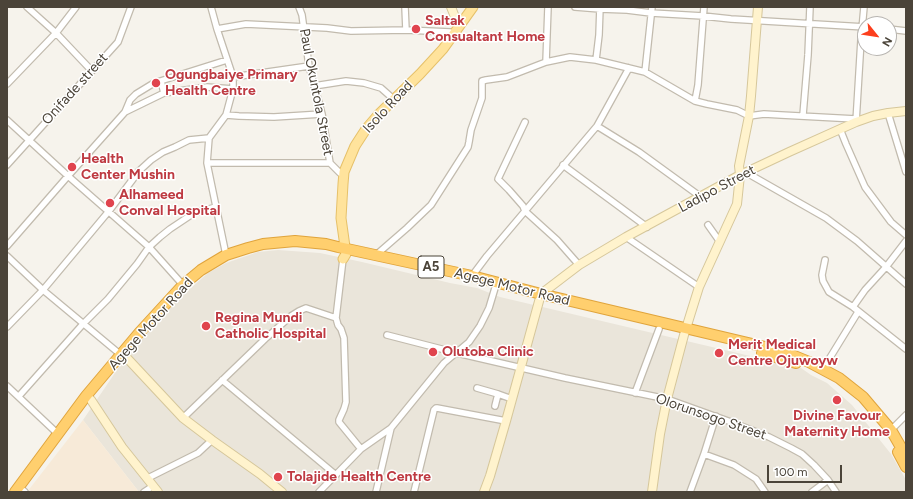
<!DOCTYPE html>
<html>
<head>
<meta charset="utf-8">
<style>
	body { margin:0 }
	#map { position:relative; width:913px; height:499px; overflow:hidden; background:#f6f3ec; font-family:Figtree,sans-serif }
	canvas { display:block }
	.frame { position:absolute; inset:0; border:8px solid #4b4439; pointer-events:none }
	.north { position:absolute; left:857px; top:16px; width:40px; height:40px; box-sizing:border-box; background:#fff; border:1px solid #b7b4b0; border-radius:50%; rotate:120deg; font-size:11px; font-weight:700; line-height:16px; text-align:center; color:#4b4439 }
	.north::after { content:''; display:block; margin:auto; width:14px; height:18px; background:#fc3f1d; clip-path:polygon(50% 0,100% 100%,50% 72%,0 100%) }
	.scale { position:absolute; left:767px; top:465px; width:75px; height:18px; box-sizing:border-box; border:2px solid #4b4439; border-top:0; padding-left:5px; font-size:12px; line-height:14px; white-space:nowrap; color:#4b4439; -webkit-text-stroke:3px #fff; paint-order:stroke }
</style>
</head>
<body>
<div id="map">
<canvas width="913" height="499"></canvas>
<div class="frame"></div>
<div class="north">N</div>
<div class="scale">100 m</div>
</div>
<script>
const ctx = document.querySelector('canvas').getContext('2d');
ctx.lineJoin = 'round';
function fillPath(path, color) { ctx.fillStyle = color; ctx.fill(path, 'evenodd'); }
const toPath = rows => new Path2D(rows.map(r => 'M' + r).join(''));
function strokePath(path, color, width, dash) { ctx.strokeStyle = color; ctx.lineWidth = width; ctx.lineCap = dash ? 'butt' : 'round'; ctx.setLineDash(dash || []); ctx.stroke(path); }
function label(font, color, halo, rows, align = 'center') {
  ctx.font = font + ' Figtree,sans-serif'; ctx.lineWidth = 3; ctx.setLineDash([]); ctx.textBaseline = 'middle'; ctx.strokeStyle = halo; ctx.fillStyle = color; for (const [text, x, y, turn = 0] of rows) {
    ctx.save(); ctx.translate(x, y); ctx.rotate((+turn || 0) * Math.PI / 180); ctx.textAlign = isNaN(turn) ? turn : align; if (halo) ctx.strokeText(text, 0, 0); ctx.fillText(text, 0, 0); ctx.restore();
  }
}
const residential = toPath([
	[278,250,320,253,362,262,450,283,477,288,500,297,801,368,811,375,827,383,852,405,891,454,906,480,906,492,139,492,83,420,121,364,168,308,208,273,226,263,258,252]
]);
const commercial = toPath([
	[83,420,139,492,27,492]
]);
const street = toPath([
	[27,7,56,33,92,71],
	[211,7,217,29,233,77,233,89,226,115,209,138,207,163,226,255],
	[299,7,302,15,309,66,322,114,330,163,340,173],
	[405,7,406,30],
	[575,7,600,9,627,10,651,13,703,16,731,19,865,27],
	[217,29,246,24,327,28,351,31,406,30,450,32],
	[889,29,906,31],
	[596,60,599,35,600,7],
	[546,62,570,57,596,60,645,72,695,101,707,104,737,110,749,116,764,114,781,115,856,119],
	[645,72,652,7],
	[233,77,309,66],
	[161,81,164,93],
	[7,84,56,33,76,7],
	[314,86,346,81,364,83,381,88,390,96],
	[695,101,698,85,704,7],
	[125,112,164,93,207,87,233,89],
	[888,113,906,172],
	[226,115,239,116,274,117,322,114],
	[803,115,808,55,810,7],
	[7,120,68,176,149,247,183,285],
	[525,122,498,179,509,190,523,206,525,211,557,240,579,265],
	[856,122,861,40,864,7],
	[597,126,639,152,701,197],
	[840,129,846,144,865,187,891,222,906,235],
	[207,163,330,163],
	[7,165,118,42,131,7],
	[563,165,647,227],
	[747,173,826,218,857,241,906,284],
	[708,225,720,242],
	[626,237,699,287],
	[7,246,68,176,125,112,130,100,136,94,154,83,227,60],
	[376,255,407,228,431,205,468,147,469,142,471,130,482,98,482,81,486,80,507,77,546,62,548,7],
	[7,256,43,290,121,355],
	[343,259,336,318,338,325,341,329,344,338,346,402,344,409,339,420,339,422,361,449],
	[825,260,822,275,823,281,829,292,853,307,906,349],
	[472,276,487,256,597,126,629,68],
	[853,307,865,290,886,267,906,241],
	[7,327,43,290,109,211,139,171,151,160,163,152,175,147,189,140,209,138],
	[387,335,457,353,565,378,667,399,731,422,769,437,791,448,802,454,814,465,828,480,836,492],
	[823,369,858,312],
	[222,380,336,475],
	[7,386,58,434],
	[477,388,498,394,512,399],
	[635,393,659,329],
	[19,396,83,324,108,299,137,264,149,247,160,237,170,229,194,213,216,207],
	[495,406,498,394],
	[183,418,265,339,291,316,299,311,306,308,336,318],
	[891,430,906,415],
	[704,454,734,465,756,479,765,492],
	[148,478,198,453,212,440],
	[24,491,25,492],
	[144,492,153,486],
	[319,492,361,449,391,428,444,363,469,342,480,326,489,308,495,288],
	[376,492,391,428],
	[414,492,434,410,436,408,437,408,506,421],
	[690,492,704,454,716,416],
	[812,492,828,480]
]);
const secondary = toPath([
	[451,7,457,22],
	[126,357,183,418,212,440,260,474,282,492],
	[91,400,122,447,158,492],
	[484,492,490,476,506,421,541,294,579,265,626,237,740,175,789,152,856,122,873,116,888,113,906,111],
	[652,492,660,434,667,399,684,335,699,287,737,204,740,175,739,166,749,116,751,96,758,7]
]);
const primary = toPath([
	[343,259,346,254,341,218,343,184,344,172,355,146,366,129,378,115,420,74,443,49,473,7]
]);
const highway = toPath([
	[762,353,796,363],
	[898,452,906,467],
	[15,492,86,396,139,333,183,285,201,270,226,255,248,248,263,244,295,241,326,244,338,247,472,276,541,294,782,351,809,362,839,378,863,397,891,430,906,456]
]);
const markers = [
	[416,29,5,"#e0444e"],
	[156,83,5,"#e0444e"],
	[72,167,5,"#e0444e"],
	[110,203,5,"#e0444e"],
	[206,326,5,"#e0444e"],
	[433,352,5,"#e0444e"],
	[719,353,5,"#e0444e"],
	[837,400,5,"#e0444e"],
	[278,477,5,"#e0444e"]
];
const shields = [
	[431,267,26]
];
const shieldNames = [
	["A5",431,267]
];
const healthNames = [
	["Saltak",425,21],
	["Consualtant Home",425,37],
	["Ogungbaiye Primary",165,75],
	["Health Centre",165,91],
	["Health",81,159],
	["Center Mushin",81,175],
	["Alhameed",119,195],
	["Conval Hospital",119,211],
	["Regina Mundi",215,318],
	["Catholic Hospital",215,334],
	["Merit Medical",728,345],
	["Centre Ojuwoyw",728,361],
	["Olutoba Clinic",442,352],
	["Divine Favour",837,416,"center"],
	["Maternity Home",837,432,"center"],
	["Tolajide Health Centre",287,477]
];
const streetNames = [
	["Onifade street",75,89,-48],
	["Paul Okuntola Street",316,92,79],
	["Isolo Road",388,107,-47],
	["Ladipo Street",717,189,-28],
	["Agege Motor Road",512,287,14],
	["Agege Motor Road",151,324,-48],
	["Olorunsogo Street",711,417,19]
];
fillPath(residential, '#eae5da');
fillPath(commercial, '#f7ead8');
strokePath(street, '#c2bbae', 8);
strokePath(secondary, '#d6c79b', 10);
strokePath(primary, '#e6c16a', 11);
strokePath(highway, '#e0a43c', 12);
strokePath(street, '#fff', 5.5);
strokePath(secondary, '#fff3cd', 8);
strokePath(primary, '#ffe39c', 9);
strokePath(highway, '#ffcf6e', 10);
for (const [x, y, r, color] of markers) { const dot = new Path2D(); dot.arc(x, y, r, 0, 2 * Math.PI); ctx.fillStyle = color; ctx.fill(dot); strokePath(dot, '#fff', 1.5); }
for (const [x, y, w] of shields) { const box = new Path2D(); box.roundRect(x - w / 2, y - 11, w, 22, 3); ctx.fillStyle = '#fff'; ctx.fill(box); strokePath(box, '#4b4439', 1); }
label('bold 13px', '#4b4439', null, shieldNames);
label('bold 14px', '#be3a42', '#fff', healthNames, 'left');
label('14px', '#4b4439', '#fff', streetNames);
</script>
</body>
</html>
